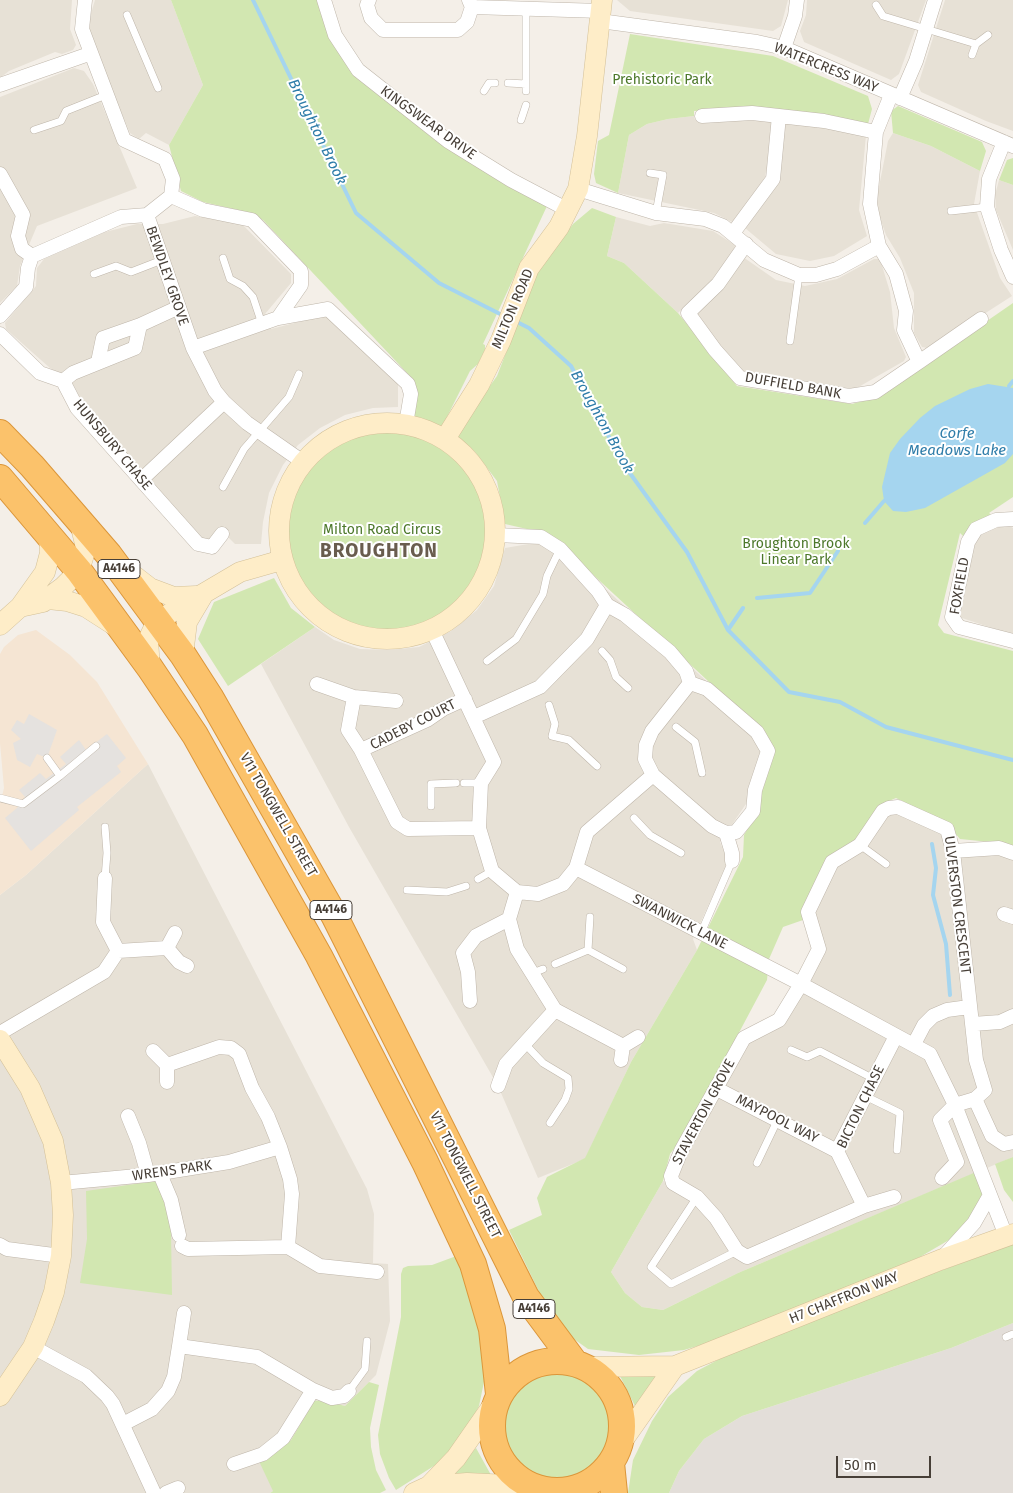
<!DOCTYPE html>
<html>
<head>
<meta charset="utf-8">
<style>
	body { margin:0 }
	#map { position:relative; width:1013px; height:1493px; overflow:hidden; background:#f4efe8; font-family:"Fira Sans",sans-serif }
	canvas { display:block }
	.scale { position:absolute; left:836px; top:1456px; width:95px; height:22px; box-sizing:border-box; border:2px solid #473f37; border-top:0; padding-left:6px; font-size:15px; line-height:18px; white-space:nowrap; color:#473f37; -webkit-text-stroke:4px #fff; paint-order:stroke }
</style>
</head>
<body>
<div id="map">
<canvas width="1013" height="1493"></canvas>
<div class="scale">50 m</div>
</div>
<script>
const ctx = document.querySelector('canvas').getContext('2d');
ctx.lineJoin = 'round';
function fillPath(path, color) { ctx.fillStyle = color; ctx.fill(path, 'evenodd'); }
const toPath = rows => new Path2D(rows.map(r => 'M' + r).join(''));
function strokePath(path, color, width, dash) { ctx.strokeStyle = color; ctx.lineWidth = width; ctx.lineCap = dash ? 'butt' : 'round'; ctx.setLineDash(dash || []); ctx.stroke(path); }
function label(font, color, halo, rows, align = 'center') {
  ctx.font = font + ' "Fira Sans",sans-serif'; ctx.lineWidth = 4; ctx.setLineDash([]); ctx.textBaseline = 'middle'; ctx.strokeStyle = halo; ctx.fillStyle = color; for (const [text, x, y, turn = 0] of rows) {
    ctx.save(); ctx.translate(x, y); ctx.rotate((+turn || 0) * Math.PI / 180); ctx.textAlign = isNaN(turn) ? turn : align; if (halo) ctx.strokeText(text, 0, 0); ctx.fillText(text, 0, 0); ctx.restore();
  }
}
const residential = toPath([
	[0,0,72,0,70,29,76,45,73,50,62,54,55,52,9,71,0,78],
	[95,0,171,0,203,85,169,145,146,133,139,139,130,133,90,38,90,17],
	[617,0,788,0,781,26,773,31,630,11],
	[807,0,926,0,899,74,891,80,804,42,800,31,806,15],
	[945,0,1013,0,1013,131,986,121,921,92,918,85],
	[74,68,84,71,93,84,137,188,37,226,20,266,17,286,0,303,0,97],
	[694,116,695,120,752,116,772,117,770,154,765,177,734,223,714,213,618,193,629,135,647,124,668,119],
	[785,122,866,135,859,210,867,236,834,256,810,261,776,254,745,228,775,183],
	[893,133,931,146,980,171,974,204,1000,278,1012,296,984,314,978,314,927,348,922,347,914,333,914,293,900,258,886,235,879,215,877,197,888,141],
	[999,180,1013,185,1013,250,996,210,995,195],
	[195,216,242,224,291,274,291,283,265,314,271,329,326,315,398,384,398,407,373,408,345,415,320,428,298,445,283,465,269,493,263,522,261,544,235,544,221,530,210,539,202,539,84,405,72,382,50,368,6,329,5,323,36,286,37,268,44,259,105,232,137,224,163,224],
	[616,217,650,226,664,223,713,231,735,245,734,251,711,281,678,313,624,263,607,256],
	[743,257,776,280,805,286,837,279,874,259,880,259,890,292,894,328,906,357,904,361,855,389,748,375,730,361,695,315],
	[1006,524,1013,528,1013,635,962,618,959,614,976,537],
	[552,540,769,738,746,804,720,842,728,862,693,939,697,950,631,1062,585,1159,538,1178,498,1086,349,827,261,664,315,627,334,640,360,649,389,650,419,647,451,631,477,610,494,586,505,548],
	[148,764,367,1189,374,1214,373,1263,388,1264,390,1321,376,1375,345,1406,323,1400,314,1401,291,1440,281,1448,273,1491,270,1493,0,1493,0,895,26,875],
	[889,808,947,829,953,851,1013,853,1013,1157,738,1273,663,1310,642,1307,625,1293,611,1272,663,1181,673,1183,671,1176,744,1038,779,1020,819,949,808,912,821,883]
]);
const commercial = toPath([
	[36,630,70,655,97,682,148,764,26,875,0,895,0,804,4,788,0,743,0,654,4,647,18,635]
]);
const industrial = toPath([
	[1013,1323,1013,1493,669,1493,679,1471,704,1439,742,1416,951,1348]
]);
const green = toPath([
	[171,0,317,0,321,14,339,53,356,75,439,143,547,206,483,344,485,345,485,350,478,364,470,371,442,427,414,417,414,385,408,374,263,220,238,210,203,202,181,191,169,145,203,85],
	[630,34,773,56,868,96,872,109,868,124,752,108,694,111,694,116,668,119,647,124,629,135,618,193,596,183,594,174,598,141,609,135],
	[898,106,982,142,986,151,980,171,931,146,893,133,891,111],
	[1013,158,1013,185,999,180,1007,160],
	[592,208,616,217,607,256,624,263,678,313,737,386,852,404,877,397,1013,303,1013,497,989,513,993,516,964,537,960,533,938,625,944,633,1013,651,1013,848,1000,843,960,839,947,824,896,798,882,804,853,846,827,861,801,912,803,920,783,927,769,959,767,980,685,1134,670,1154,663,1181,611,1272,625,1293,642,1307,663,1310,738,1273,976,1172,984,1193,972,1217,954,1237,920,1257,724,1338,684,1350,639,1355,588,1349,564,1332,546,1306,509,1230,542,1215,537,1198,547,1177,585,1158,631,1062,697,950,743,857,744,835,755,816,758,792,774,752,761,730,549,534,505,524,497,481,475,452,458,438,459,429,497,376,538,270,573,224],
	[380,422,406,424,443,446,479,473,492,501,496,535,488,570,475,594,462,610,432,630,400,632,370,638,346,632,324,620,305,603,286,573,278,535,280,510,288,484,303,462,328,439,353,427],
	[274,578,291,608,315,627,228,686,198,639,214,602],
	[1013,1157,1013,1202,1004,1190,995,1164],
	[156,1181,166,1207,171,1231,172,1295,80,1283,87,1239,86,1191],
	[1013,1244,1013,1323,951,1348,742,1416,704,1439,679,1471,669,1493,628,1493,633,1460,652,1421,668,1397,697,1371,727,1355,899,1286],
	[459,1255,482,1332,486,1372,479,1406,468,1428,454,1447,437,1464,396,1490,389,1478,380,1454,378,1435,401,1317,401,1274,403,1268,408,1266,432,1265],
	[668,1369,635,1406,619,1374],
	'501 1428a56 56 0 1 1 112 0a56 56 0 1 1-112 0Z',
	[369,1382,379,1385,370,1428,371,1447,376,1470,386,1490,380,1493,270,1493,273,1491,258,1459,281,1448,291,1440,314,1401,323,1400,345,1406],
	[476,1448,491,1475,450,1476,468,1457]
]);
const parking = toPath([
	[29,714,57,730,47,758,37,754,30,767,17,760,13,743,21,739,11,730,17,720,24,724],
	[107,734,126,758,117,766,121,772,77,807,79,810,31,851,5,818,17,808,25,797,19,790,40,773,46,779,66,764,60,757,79,740,86,750]
]);
const water = toPath([
	[988,384,1013,388,1013,454,1005,463,925,508,906,512,893,511,884,501,882,487,890,453,900,439,920,418,935,406,970,389]
]);
const stream = toPath([
	[253,0,356,213,439,283,504,316],
	[515,321,529,328,571,366,624,465,687,552,728,630,789,692,840,702,886,727,1013,760],
	[1009,386,1013,381],
	[865,523,884,501],
	[757,598,810,593,838,551],
	[728,630,743,608],
	[932,844,936,868,933,895,946,944,950,995]
]);
const lane = toPath([
	[876,5,883,16,976,44],
	[127,15,158,88],
	[972,55,976,44,988,35],
	[508,83,526,84],
	[484,91,489,83,495,83],
	[526,91,526,9],
	[521,120,526,105],
	[34,130,61,121,66,111,106,95],
	[650,173,663,175,656,213],
	[951,211,987,207],
	[223,258,230,279,243,286,253,297,262,324],
	[94,274,116,266,131,272,162,260],
	[790,341,799,275],
	[223,487,244,449,289,397,299,374],
	[602,651,610,660,616,677,628,688],
	[487,661,516,639,543,594,547,576,560,549],
	[549,705,555,724,552,736,569,740,597,766],
	[676,727,695,742,702,773],
	[60,776,96,746],
	[464,783,481,783],
	[0,798,23,804,60,776,47,758],
	[431,806,431,784,456,783],
	[634,818,650,835,681,853],
	[105,827,107,853,105,878],
	[860,845,886,864],
	[478,879,492,871],
	[407,890,447,892,466,886],
	[701,933,732,861],
	[588,950,590,917],
	[555,964,588,950,623,969],
	[533,973,543,969],
	[525,1044,543,1063,568,1078,569,1089,565,1100,550,1123],
	[791,1050,807,1057,820,1051,874,1079],
	[865,1096,900,1113,897,1150],
	[757,1163,778,1119],
	[697,1197,651,1267,671,1284,737,1251],
	[1006,1337,1013,1334],
	[349,1391,365,1369,367,1341]
]);
const street = toPath([
	[85,0,82,29,124,140,165,159,173,179,171,196,147,215,193,348,215,391,224,402,247,423,303,462],
	[324,0,335,35,358,70,448,141,511,180,568,210],
	[369,0,367,5,371,18,383,30,458,30,467,22,472,7,469,0],
	[472,7,601,11],
	[600,21,757,42,784,48,1013,146],
	[784,48,795,16,797,0],
	[0,85,89,54],
	[900,98,916,61,935,0],
	[702,116,752,113,779,116],
	[1004,142,989,179,987,207,1001,250,1013,277],
	[0,174,23,215,18,236,22,249,32,256],
	[578,189,656,213,705,219,723,226,764,260,799,275,816,275,837,269,879,246],
	[171,196,203,210,252,220,301,271,301,285,278,318],
	[733,233,773,179,779,116,824,121,876,132],
	[746,244,718,284,688,313,715,350,740,378,849,396,875,392,919,362,904,330,906,311,896,274,879,246,870,204,876,132,891,95],
	[0,316,26,287,28,268,32,256,121,217,147,215],
	[0,334,40,373,63,381,77,408,198,544,212,547,222,534],
	[193,348,278,318,328,309,408,384,411,394,406,424],
	[98,362,103,338,140,325],
	[919,362,981,319],
	[63,381,73,373,135,348,140,325,177,308],
	[141,480,224,402],
	[1013,519,996,520,976,529,968,542,952,617,959,627,1013,641],
	[496,535,541,537,560,549,598,591,607,605,625,615,670,652,686,671,690,683],
	[432,630,494,762,481,783,479,828,492,871,517,892,538,894,563,884,576,868,801,984,930,1054,955,1105,1006,1236],
	[317,684,354,697],
	[396,701,354,697,348,730,361,750,397,822,408,829,479,828],
	[474,717,540,687,587,639,607,605],
	[361,750,427,720,443,709,465,699],
	[726,833,732,853,732,861],
	[953,851,999,848,1013,853],
	[576,868,587,832,653,775,712,826,726,833,736,832,753,811,755,790,768,751,757,732,707,689,690,683,652,731,646,745,645,759,653,775],
	[517,892,509,919,517,949,555,1010,623,1046,621,1060],
	[1004,914,1013,917],
	[167,948,175,933],
	[118,951,167,948,179,962,187,966],
	[470,1001,468,972,463,953,476,936,509,919],
	[973,1024,1000,1022,1013,1016],
	[0,1033,104,972,118,951,103,922,105,878],
	[914,1044,924,1025,933,1016,947,1010,969,1007],
	[623,1046,638,1037],
	[153,1051,167,1065,167,1082],
	[167,1065,219,1047,231,1048,239,1054,252,1088,268,1117,280,1147],
	[498,1086,506,1064,555,1010],
	[717,1089,837,1151],
	[128,1116,139,1143,148,1175],
	[160,1174,171,1200,179,1235],
	[942,1178,957,1162,940,1120,955,1105,975,1099],
	[61,1183,148,1175,229,1162,280,1147,290,1179,292,1194,288,1247,320,1266,377,1272],
	[894,1197,864,1206,747,1257,737,1251,716,1218,697,1197,673,1183,671,1176,681,1151,744,1038,779,1020,801,984,819,949,808,912,832,862,860,845,883,811,889,808,898,807,947,829,953,851,976,1060,985,1090,975,1099,992,1136,1004,1144,1013,1142],
	[864,1206,837,1151,896,1036],
	[0,1245,7,1249,61,1256],
	[182,1246,188,1249,288,1247],
	[944,1256,974,1223,990,1195],
	[179,1346,184,1313],
	[33,1347,86,1376,107,1396,113,1404,154,1493],
	[313,1390,332,1398,344,1396,349,1391],
	[123,1424,152,1409,168,1391,174,1377,179,1346,257,1357,313,1390,283,1438,263,1454,234,1464],
	[166,1493,178,1488]
]);
const secondary = toPath([
	'279 531a108 108 0 1 1 216 0a108 108 0 1 1-216 0Z',
	[445,439,479,385,501,340,529,268,559,227,578,189,587,136,602,0],
	[128,571,150,588,174,597,196,596],
	[48,599,67,601,86,607,114,625],
	[20,607,43,602,63,587,79,571,86,548,80,523],
	[0,625,20,607,45,572,50,553,49,535],
	[183,655,187,622,203,595],
	[150,668,148,640,157,621,240,572,282,560],
	[0,1040,30,1088,53,1141,61,1183,63,1215,61,1256,54,1292,44,1321,33,1347,0,1396],
	[585,1367,675,1366,940,1260,1013,1234],
	[619,1446,675,1366],
	[429,1486,456,1458,495,1402],
	[414,1493,429,1486,467,1483,530,1486]
]);
const highway = toPath([
	[0,433,32,466,109,555,183,655,210,697,334,915,526,1297,575,1363],
	[0,478,79,571,150,668,195,735,319,956,425,1162,473,1264,492,1329,499,1394],
	'492 1426a65 65 0 1 1 130 0a65 65 0 1 1-130 0Z',
	[611,1463,614,1493]
]);
const shields = [
	[119,569,42],
	[331,910,42],
	[534,1309,42]
];
const shieldNames = [
	["A4146",119,569],
	["A4146",331,910],
	["A4146",534,1309]
];
const streetNames = [
	["WATERCRESS WAY",826,68,22],
	["KINGSWEAR DRIVE",428,123,36],
	["BEWDLEY GROVE",167,276,71],
	["MILTON ROAD",513,309,-67],
	["DUFFIELD BANK",793,386,10],
	["HUNSBURY CHASE",112,445,50],
	["FOXFIELD",960,586,-80],
	["CADEBY COURT",413,725,-27],
	["V11 TONGWELL STREET",278,815,60],
	["ULVERSTON CRESCENT",957,905,83],
	["SWANWICK LANE",680,922,27],
	["BICTON CHASE",861,1107,-64],
	["STAVERTON GROVE",704,1112,-62],
	["MAYPOOL WAY",777,1119,27],
	["WRENS PARK",172,1171,-8],
	["V11 TONGWELL STREET",465,1175,63],
	["H7 CHAFFRON WAY",844,1298,-22]
];
const parkNames = [
	["Prehistoric Park",662,80],
	["Milton Road Circus",382,530],
	["Broughton Brook",796,544],
	["Linear Park",796,560]
];
const waterNames = [
	["Broughton Brook",317,132,64],
	["Broughton Brook",602,422,61],
	["Corfe",957,434],
	["Meadows Lake",957,451]
];
const districtNames = [
	["BROUGHTON",379,552]
];
fillPath(residential, '#e7e1d6');
fillPath(commercial, '#f5e5d3');
fillPath(industrial, '#e3ded9');
fillPath(green, '#d2e7b1');
fillPath(parking, '#e5e2df');
fillPath(water, '#a5d5ef');
strokePath(stream, '#a5d5ef', 4);
strokePath(lane, '#bfb6aa', 8);
strokePath(street, '#bfb6aa', 15);
strokePath(secondary, '#d3c098', 21);
strokePath(highway, '#db963a', 28);
strokePath(lane, '#fff', 7);
strokePath(street, '#fff', 14);
strokePath(secondary, '#feedc8', 20);
strokePath(highway, '#fbc26b', 26);
for (const [x, y, w] of shields) { const box = new Path2D(); box.roundRect(x - w / 2, y - 9.5, w, 19, 4); ctx.fillStyle = '#fff'; ctx.fill(box); strokePath(box, '#473f37', 1); }
label('bold 12px', '#473f37', null, shieldNames);
label('14px', '#473f37', '#fff', streetNames);
label('14px', '#4c782a', '#fff', parkNames);
label('italic 15px', '#2f7da9', '#fff', waterNames);
ctx.letterSpacing = '1px';
label('bold 19px', '#695d4e', '#fff', districtNames);
ctx.letterSpacing = '0px';
</script>
</body>
</html>
